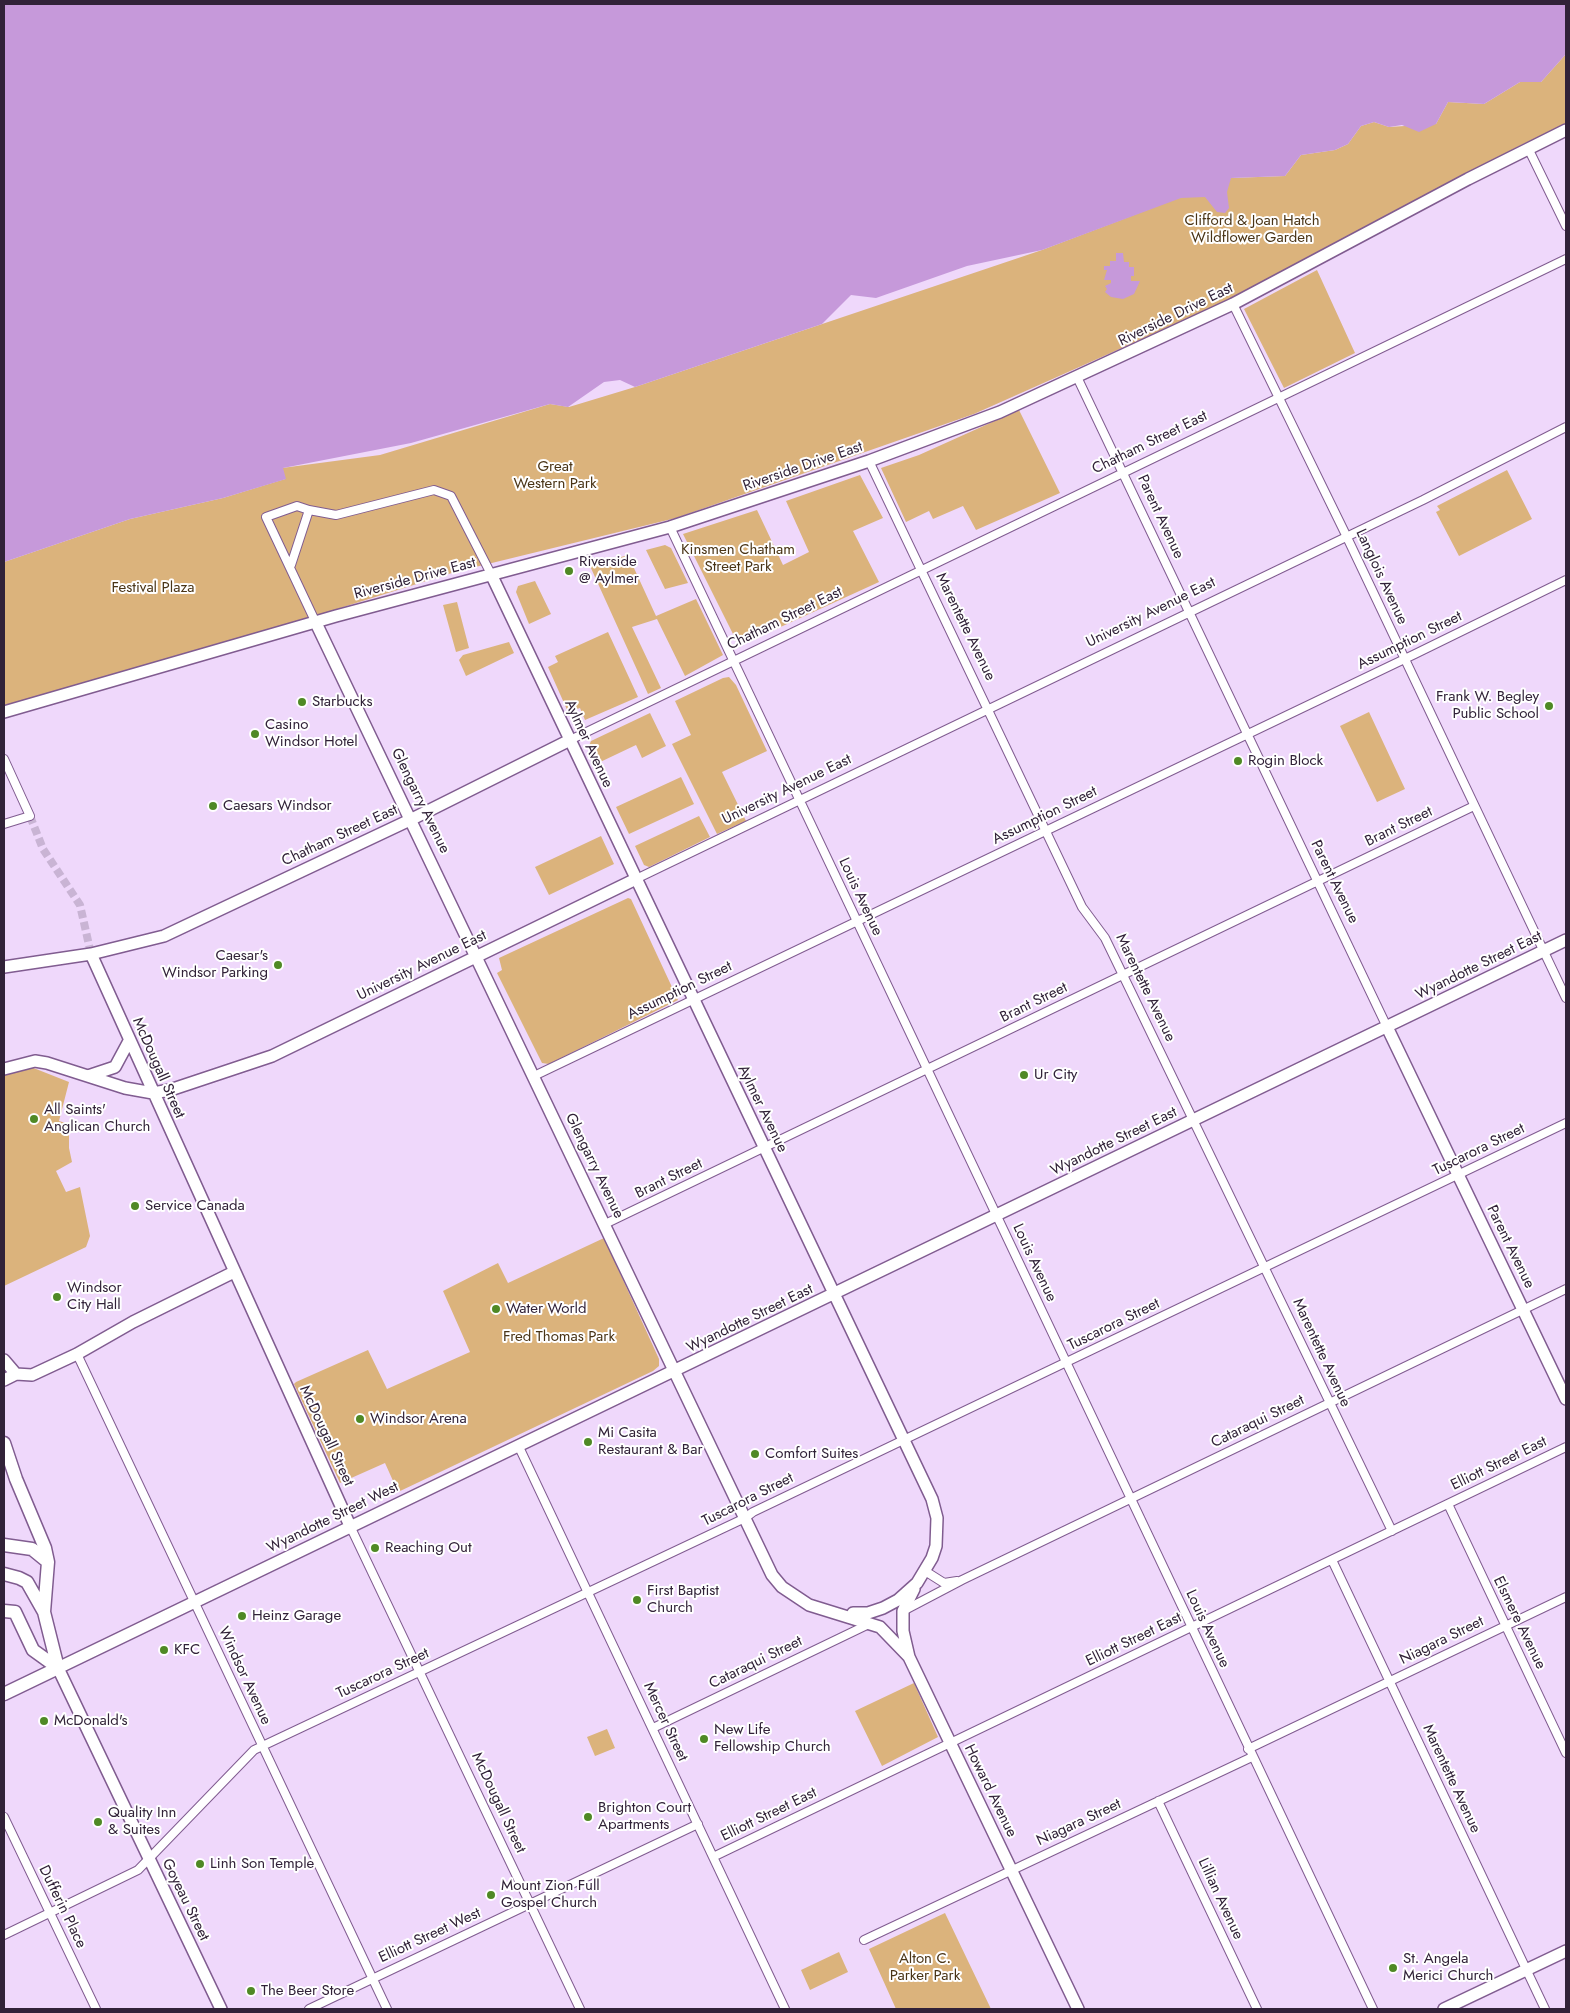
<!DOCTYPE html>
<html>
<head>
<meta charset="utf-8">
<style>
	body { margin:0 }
	#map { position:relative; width:1570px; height:2013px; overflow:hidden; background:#efd8fb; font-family:Jost,sans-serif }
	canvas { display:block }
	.frame { position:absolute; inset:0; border:5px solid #312238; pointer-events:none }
</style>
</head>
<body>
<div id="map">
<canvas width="1570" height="2013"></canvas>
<div class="frame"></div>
</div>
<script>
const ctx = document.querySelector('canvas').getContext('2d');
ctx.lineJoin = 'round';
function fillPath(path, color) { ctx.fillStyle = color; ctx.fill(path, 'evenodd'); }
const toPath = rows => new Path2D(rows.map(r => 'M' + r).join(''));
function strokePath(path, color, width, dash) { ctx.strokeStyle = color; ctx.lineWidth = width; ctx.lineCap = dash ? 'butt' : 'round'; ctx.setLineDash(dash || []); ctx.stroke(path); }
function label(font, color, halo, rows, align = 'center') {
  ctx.font = font + ' Jost,sans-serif'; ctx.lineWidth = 4; ctx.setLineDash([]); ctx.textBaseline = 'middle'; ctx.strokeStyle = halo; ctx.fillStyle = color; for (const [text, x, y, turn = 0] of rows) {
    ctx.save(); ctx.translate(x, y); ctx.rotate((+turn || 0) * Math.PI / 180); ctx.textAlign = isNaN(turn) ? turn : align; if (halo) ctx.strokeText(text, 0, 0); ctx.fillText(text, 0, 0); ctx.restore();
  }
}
const green = toPath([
	[1566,54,1566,124,1521,145,1331,249,1225,302,974,414,676,518,455,572,235,641,4,706,4,562,130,519,223,498,285,479,282,468,380,455,550,404,569,407,635,387,1042,250,1231,178,1285,176,1301,155,1335,150,1348,144,1361,126,1374,122,1389,127,1436,124,1448,102,1484,104,1520,82,1541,82],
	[1317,270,1355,353,1284,388,1244,309],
	[1019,410,1060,493,976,530,963,506,933,519,929,511,906,522,881,468,919,455],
	[1507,470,1532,519,1459,556,1436,512,1440,510,1437,506],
	[860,475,883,518,853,531,879,582,739,646,683,534,757,510,783,565,809,552,786,501],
	[665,545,671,548,688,583,665,589,646,550],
	[628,555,656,616,696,599,723,655,685,676,657,619,632,627,661,688,648,694,590,566],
	[535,581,551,614,529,624,516,592,518,586],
	[457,602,469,648,456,652,443,605],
	[608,632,638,697,585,720,580,708,568,712,548,667,558,662,555,656],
	[509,642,514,653,466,676,459,660,463,655],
	[729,677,736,685,767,751,722,772,746,821,717,834,672,744,691,735,675,701,723,678],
	[1369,712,1405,789,1377,802,1340,726],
	[650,713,666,746,642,758,636,745,596,764,588,748,591,741],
	[681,777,694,804,629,834,616,807],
	[699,816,710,837,649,867,644,865,635,846],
	[601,836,614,864,549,895,535,867],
	[628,898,631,899,678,1000,549,1064,542,1063,497,973,502,970,499,958],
	[31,1067,69,1082,59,1121,69,1124,69,1148,72,1162,56,1171,66,1192,80,1187,90,1236,86,1247,4,1286,4,1075],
	[604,1238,659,1359,659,1366,653,1371,398,1492,385,1463,340,1483,294,1384,296,1382,368,1350,387,1389,470,1352,443,1291,498,1263,508,1283],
	[914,1683,938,1737,882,1766,855,1711],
	[607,1729,615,1748,595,1756,587,1737],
	[945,1913,991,2009,896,2009,869,1949],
	[839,1952,848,1972,810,1990,801,1970]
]);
const water = toPath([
	[4,4,1566,4,1566,54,1541,82,1520,82,1484,104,1448,102,1436,124,1419,132,1402,125,1389,127,1374,122,1361,126,1348,144,1335,150,1301,155,1285,176,1231,178,1227,192,1229,208,1225,213,1217,212,1205,197,1181,198,1042,250,967,266,876,298,851,295,822,324,635,387,620,380,604,382,568,407,550,404,411,443,283,468,286,479,223,498,130,519,4,562],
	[1116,253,1123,253,1124,262,1129,262,1129,267,1134,267,1134,276,1131,276,1131,281,1140,281,1134,294,1123,299,1111,297,1105,292,1107,289,1105,286,1111,283,1111,280,1104,280,1107,270,1104,270,1104,266,1110,266,1110,261,1116,261]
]);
const streetTunnel = toPath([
	[30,816,43,849,80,905,91,954]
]);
const street = toPath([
	[1528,148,1566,226],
	[1233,304,1344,531,1566,998],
	[1077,377,1387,1027],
	[869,461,1082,907,1105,938,1392,1531],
	[309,510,297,506,266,517,316,623],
	[670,527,1373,2009],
	[291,565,309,510,336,515,434,490,451,496,491,574],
	[570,740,1566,259],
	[4,759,30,816,4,824],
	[636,879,1423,500,1566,427],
	[534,1076,1415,654,1566,580],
	[605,1224,1474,806],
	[77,1354,387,2009],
	[519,1447,785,2009],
	[1448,1504,1566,1753],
	[351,1528,580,2009],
	[1332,1560,1545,2009],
	[925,1571,944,1583,957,1581],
	[903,1611,962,1580,1566,1289],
	[653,1728,869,1624],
	[1248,1749,1566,1597],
	[1158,1801,1257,2009],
	[4,1817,96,2009],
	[713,1857,1566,1447],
	[4,1935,138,1870,254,1750,745,1518,753,1512,1566,1123],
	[864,1940,1252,1757],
	[309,2009,698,1824]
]);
const secondary = toPath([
	[491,574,932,1499,937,1518,936,1546,932,1558,917,1583,898,1600,883,1608,868,1613,853,1613],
	[316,623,772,1575,782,1587,809,1605,880,1627,909,1657],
	[4,712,336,616,670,527,869,461,1000,412,1233,304,1468,179,1566,130],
	[91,954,351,1528],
	[4,967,91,954,164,936,412,819,570,740],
	[1387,1027,1566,1399],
	[4,1069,35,1061,47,1063,125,1088,153,1093,170,1090,272,1056,636,879],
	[88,1076,115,1067,129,1041],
	[4,1360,16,1374],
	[16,1374,32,1375,77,1354,133,1322,234,1272],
	[4,1380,16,1374],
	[914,1589,903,1611,903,1631,909,1657,1078,2009],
	[221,2009,58,1668,1566,940],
	[1444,2009,1566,1951]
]);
const primary = toPath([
	[4,1443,16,1479,45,1548,48,1562,44,1612],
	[4,1545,32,1549,48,1562],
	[4,1574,19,1578,27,1582,44,1612,58,1668],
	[4,1611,15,1612,33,1650,58,1668],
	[4,1694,58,1668]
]);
const markers = [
	[569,571,5,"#4f8925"],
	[302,702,5,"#4f8925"],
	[1549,706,5,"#4f8925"],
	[255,734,5,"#4f8925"],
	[1238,761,5,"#4f8925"],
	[213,806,5,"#4f8925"],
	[278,965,5,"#4f8925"],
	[1024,1075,5,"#4f8925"],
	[34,1119,5,"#4f8925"],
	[135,1206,5,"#4f8925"],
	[57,1297,5,"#4f8925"],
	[496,1309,5,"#4f8925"],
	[360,1419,5,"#4f8925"],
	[588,1442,5,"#4f8925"],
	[755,1454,5,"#4f8925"],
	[375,1548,5,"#4f8925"],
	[637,1600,5,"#4f8925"],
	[242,1616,5,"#4f8925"],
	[164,1650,5,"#4f8925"],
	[44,1721,5,"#4f8925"],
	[704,1739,5,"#4f8925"],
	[588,1817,5,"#4f8925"],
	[98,1822,5,"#4f8925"],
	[200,1864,5,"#4f8925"],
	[491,1895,5,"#4f8925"],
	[1393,1968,5,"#4f8925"],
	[251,1991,5,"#4f8925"]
];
const parkNames = [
	["Clifford & Joan Hatch",1252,221],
	["Wildflower Garden",1252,238],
	["Great",555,467],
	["Western Park",555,484],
	["Kinsmen Chatham",738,550],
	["Street Park",738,567],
	["Festival Plaza",153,588],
	["Fred Thomas Park",559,1337],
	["Alton C.",925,1959],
	["Parker Park",925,1976]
];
const streetNames = [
	["Riverside Drive East",1176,315,-26],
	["Chatham Street East",1150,443,-26],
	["Riverside Drive East",803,467,-19],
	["Parent Avenue",1160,517,65],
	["Langlois Avenue",1381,577,65],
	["Riverside Drive East",415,579,-15],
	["University Avenue East",1151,613,-26],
	["Chatham Street East",785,619,-26],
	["Marentette Avenue",965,627,64],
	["Assumption Street",1410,641,-26],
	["Aylmer Avenue",588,744,65],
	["University Avenue East",787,790,-26],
	["Glengarry Avenue",420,801,64],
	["Assumption Street",1045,816,-26],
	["Brant Street",1399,827,-26],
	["Chatham Street East",340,836,-25],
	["Parent Avenue",1334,882,64],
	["Louis Avenue",860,897,65],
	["University Avenue East",422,966,-26],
	["Wyandotte Street East",1479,966,-26],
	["Marentette Avenue",1145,988,64],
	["Assumption Street",680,991,-26],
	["Brant Street",1034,1003,-26],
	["McDougall Street",158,1068,66],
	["Aylmer Avenue",762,1109,64],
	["Wyandotte Street East",1114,1142,-26],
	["Tuscarora Street",1479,1150,-26],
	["Glengarry Avenue",594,1166,64],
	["Brant Street",669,1179,-26],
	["Parent Avenue",1510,1247,64],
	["Louis Avenue",1034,1263,65],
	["Wyandotte Street East",750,1319,-26],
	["Tuscarora Street",1114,1325,-26],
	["Marentette Avenue",1321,1353,65],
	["Cataraqui Street",1258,1422,-26],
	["McDougall Street",326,1436,65],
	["Elliott Street East",1499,1464,-26],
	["Tuscarora Street",748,1500,-27],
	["Wyandotte Street West",333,1518,-26],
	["Elsmere Avenue",1519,1623,64],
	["Louis Avenue",1207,1629,65],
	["Elliott Street East",1134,1640,-26],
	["Niagara Street",1442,1641,-26],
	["Cataraqui Street",756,1663,-26],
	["Tuscarora Street",383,1674,-25],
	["Windsor Avenue",244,1676,65],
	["Mercer Street",665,1722,65],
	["Marentette Avenue",1451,1779,65],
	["Howard Avenue",990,1791,64],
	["McDougall Street",498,1803,65],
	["Elliott Street East",769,1815,-26],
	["Niagara Street",1079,1823,-25],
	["Lillian Avenue",1220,1899,65],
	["Goyeau Street",185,1900,64],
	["Dufferin Place",62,1907,64],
	["Elliott Street West",430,1936,-25]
];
const poiNames = [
	["Riverside",579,562],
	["@ Aylmer",579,579],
	["Frank W. Begley",1539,697,"right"],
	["Public School",1539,714,"right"],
	["Starbucks",312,702],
	["Casino",265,725],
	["Windsor Hotel",265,742],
	["Rogin Block",1248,761],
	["Caesars Windsor",223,806],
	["Caesar's",268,956,"right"],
	["Windsor Parking",268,973,"right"],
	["Ur City",1034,1075],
	["All Saints'",44,1110],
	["Anglican Church",44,1127],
	["Service Canada",145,1206],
	["Windsor",67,1288],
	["City Hall",67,1305],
	["Water World",506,1309],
	["Windsor Arena",370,1419],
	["Mi Casita",598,1433],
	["Restaurant & Bar",598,1450],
	["Comfort Suites",765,1454],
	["Reaching Out",385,1548],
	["First Baptist",647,1591],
	["Church",647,1608],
	["Heinz Garage",252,1616],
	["KFC",174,1650],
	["McDonald's",54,1721],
	["New Life",714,1730],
	["Fellowship Church",714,1747],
	["Brighton Court",598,1808],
	["Apartments",598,1825],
	["Quality Inn",108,1813],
	["& Suites",108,1830],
	["Linh Son Temple",210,1864],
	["Mount Zion Full",501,1886],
	["Gospel Church",501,1903],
	["St. Angela",1403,1959],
	["Merici Church",1403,1976],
	["The Beer Store",261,1991]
];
fillPath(green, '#dbb37c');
fillPath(water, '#c699da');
strokePath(streetTunnel, '#c9b4d4', 8, [8, 4]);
strokePath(street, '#805c90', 10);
strokePath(secondary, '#805c90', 14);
strokePath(primary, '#805c90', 15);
strokePath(street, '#fff', 8);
strokePath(secondary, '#fff', 11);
strokePath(primary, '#fff', 12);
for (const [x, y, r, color] of markers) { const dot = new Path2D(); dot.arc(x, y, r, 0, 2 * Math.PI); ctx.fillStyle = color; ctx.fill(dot); strokePath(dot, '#fff', 2); }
label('15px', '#493416', '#fff', parkNames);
label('15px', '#312238', '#fff', streetNames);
label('15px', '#312238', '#fff', poiNames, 'left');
</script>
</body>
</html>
